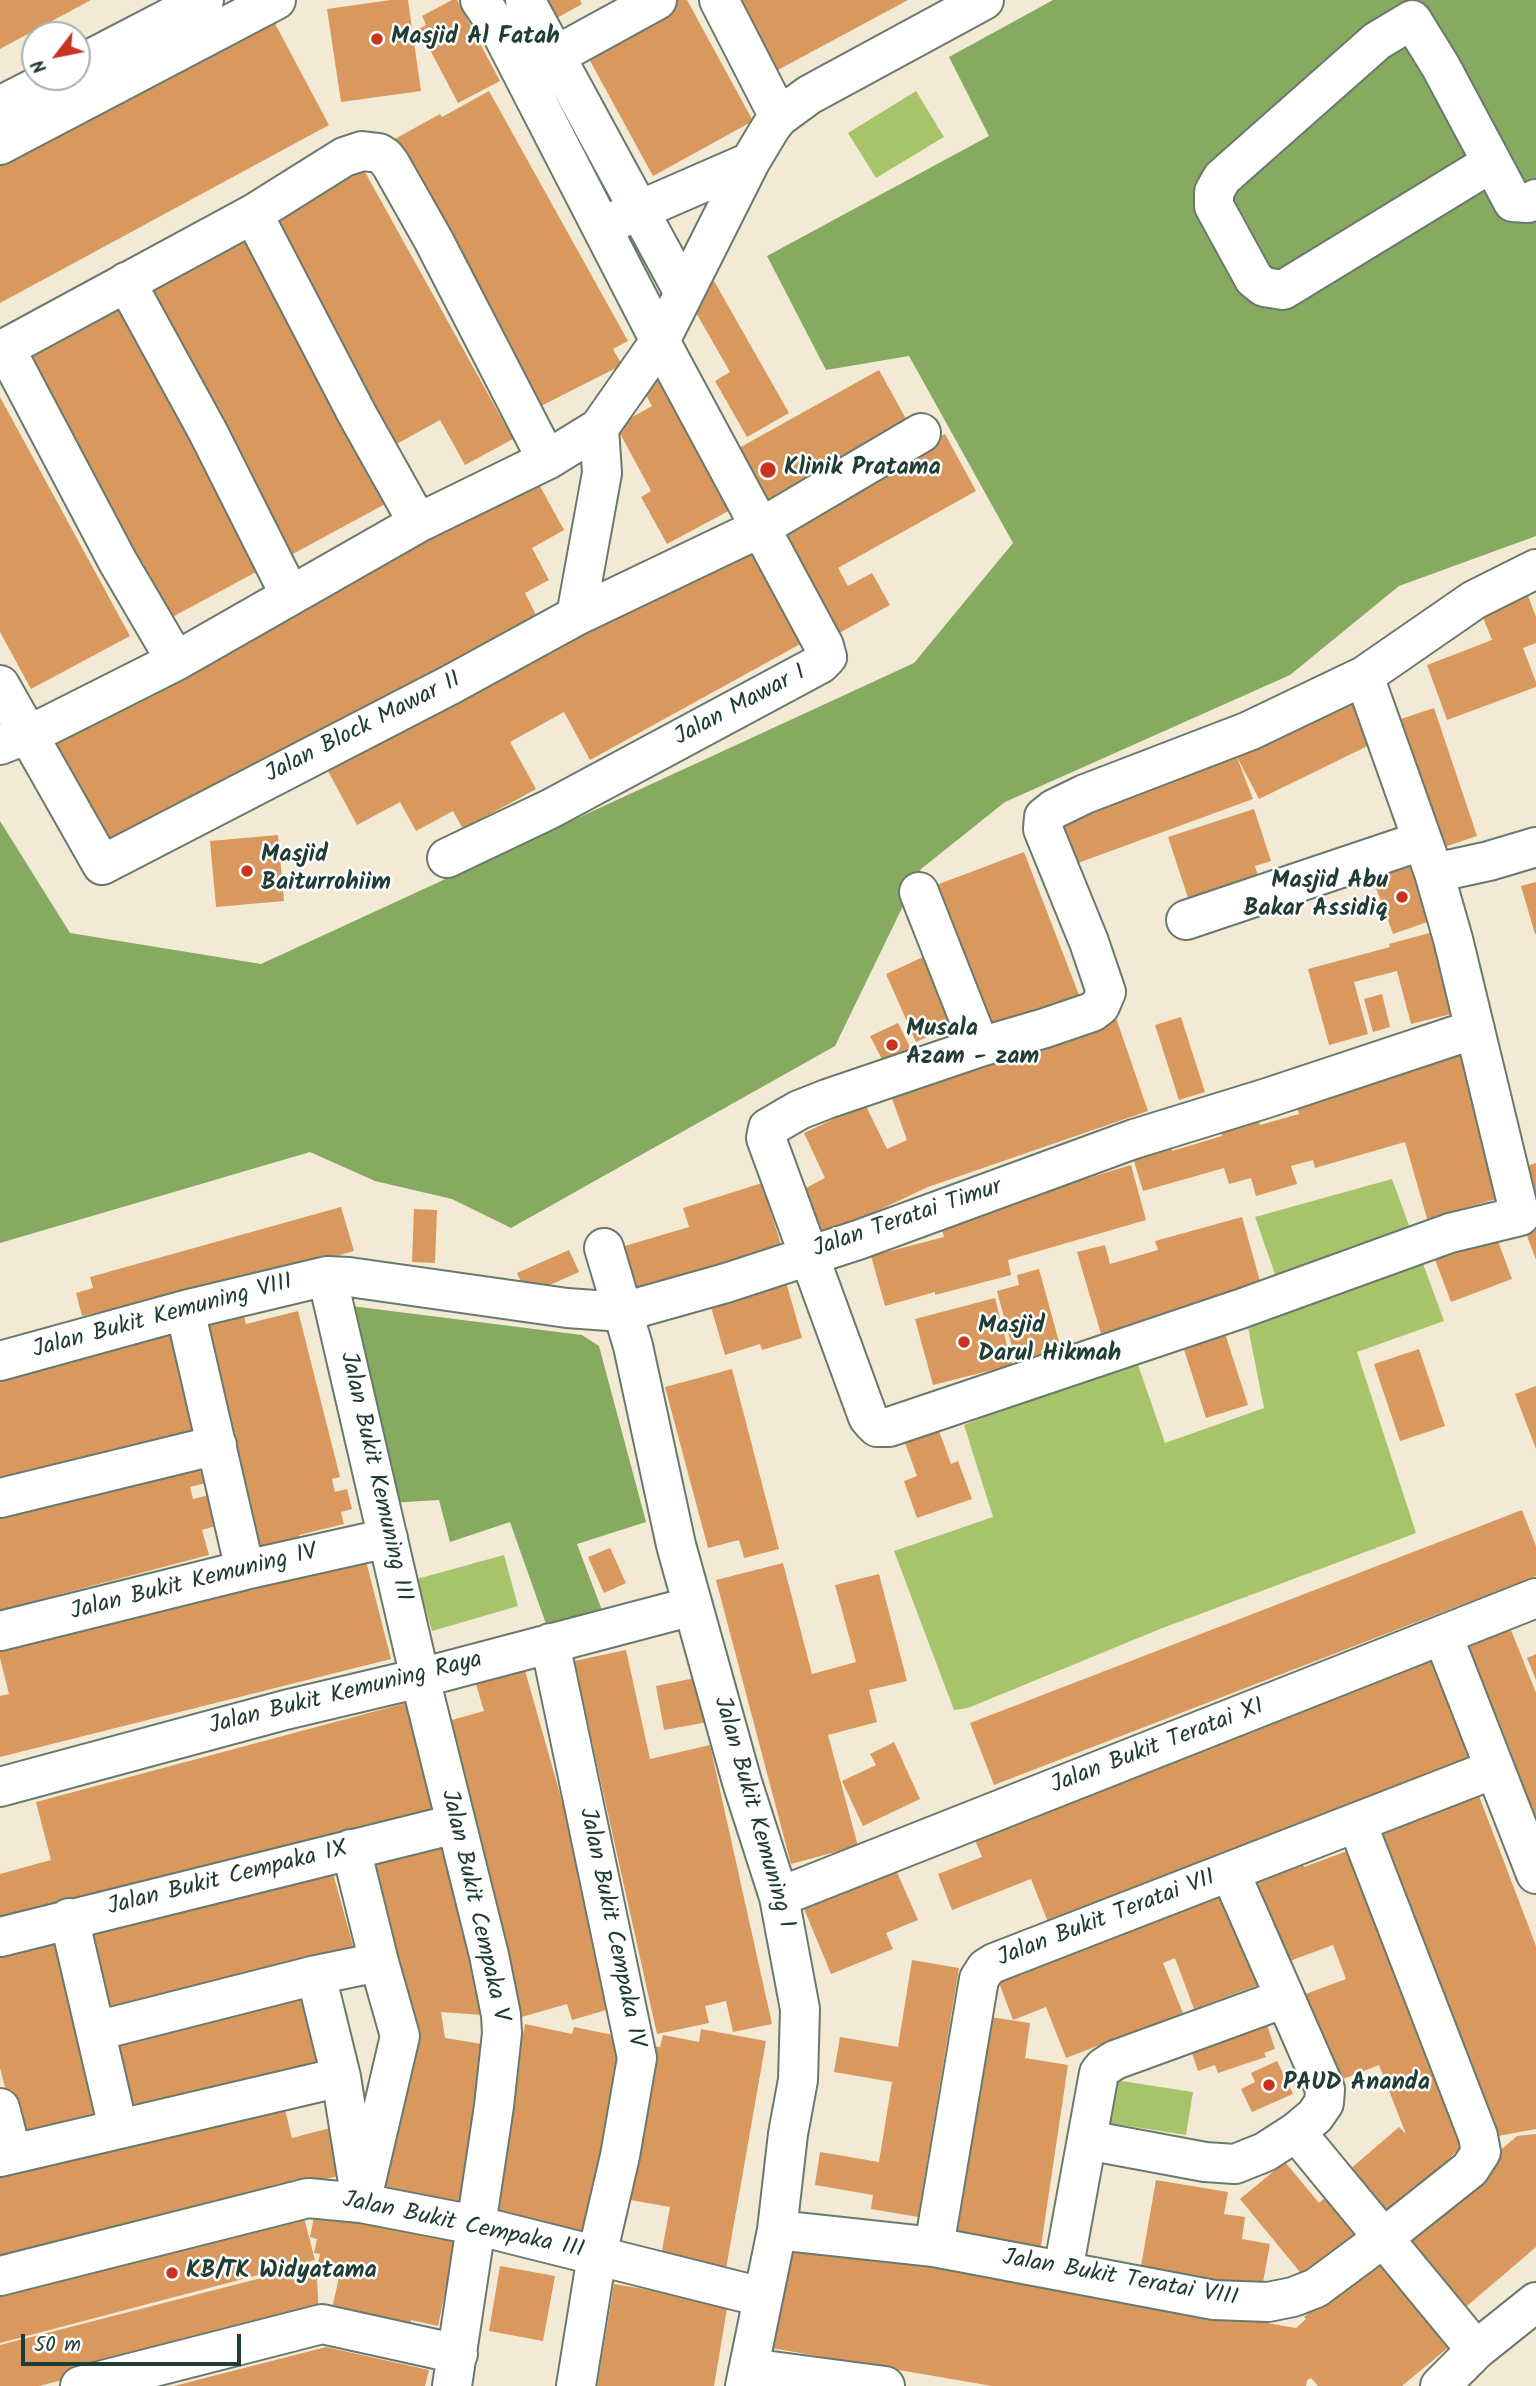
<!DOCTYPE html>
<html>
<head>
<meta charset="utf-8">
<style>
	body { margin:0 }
	#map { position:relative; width:1536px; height:2386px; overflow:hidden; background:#f2ead5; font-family:Kalam,sans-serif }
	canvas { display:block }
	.north { position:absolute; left:21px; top:21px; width:70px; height:70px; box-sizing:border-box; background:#fff; border:2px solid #a5b1ae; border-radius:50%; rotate:238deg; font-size:19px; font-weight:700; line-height:28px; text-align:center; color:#1f3d34 }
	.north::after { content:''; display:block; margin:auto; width:24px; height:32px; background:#c8321e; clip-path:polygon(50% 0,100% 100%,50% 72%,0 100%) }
	.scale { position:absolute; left:21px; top:2334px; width:220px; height:32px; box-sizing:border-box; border:4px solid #1f3d34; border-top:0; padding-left:9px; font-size:21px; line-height:24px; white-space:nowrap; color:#1f3d34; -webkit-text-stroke:5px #fff; paint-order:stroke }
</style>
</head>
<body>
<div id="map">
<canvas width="1536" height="2386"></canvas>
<div class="north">N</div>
<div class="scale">50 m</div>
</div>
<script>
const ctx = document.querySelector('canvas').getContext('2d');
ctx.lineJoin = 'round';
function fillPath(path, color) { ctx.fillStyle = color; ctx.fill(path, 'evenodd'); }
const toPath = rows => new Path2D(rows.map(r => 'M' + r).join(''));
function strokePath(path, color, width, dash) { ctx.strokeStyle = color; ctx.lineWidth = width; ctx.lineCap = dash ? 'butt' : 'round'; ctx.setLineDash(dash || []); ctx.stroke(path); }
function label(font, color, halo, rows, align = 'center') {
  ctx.font = font + ' Kalam,sans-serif'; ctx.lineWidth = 5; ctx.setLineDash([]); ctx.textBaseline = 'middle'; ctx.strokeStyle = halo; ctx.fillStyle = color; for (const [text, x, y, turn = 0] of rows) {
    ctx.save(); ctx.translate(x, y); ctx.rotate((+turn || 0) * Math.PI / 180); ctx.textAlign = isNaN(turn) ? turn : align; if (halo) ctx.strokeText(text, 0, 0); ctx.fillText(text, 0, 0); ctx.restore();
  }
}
const green = toPath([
	[916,91,944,137,876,178,848,133],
	[1392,1179,1444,1321,1357,1352,1416,1533,1160,1629,968,1708,954,1710,894,1551,993,1517,964,1425,1136,1359,1165,1443,1264,1408,1247,1322,1351,1289,1276,1277,1255,1217],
	[504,1555,518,1606,432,1631,417,1579],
	[1115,2080,1193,2092,1186,2135,1109,2123]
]);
const forest = toPath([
	[1053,0,1536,0,1536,536,1399,586,1290,675,1005,802,921,869,835,1046,511,1228,452,1199,375,1181,310,1152,0,1243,0,821,70,933,261,964,914,663,1013,543,909,356,826,370,767,256,989,136,949,57],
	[351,1306,582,1335,599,1346,646,1522,577,1544,603,1613,546,1624,510,1522,450,1542,439,1500,390,1503]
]);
const building = toPath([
	[0,0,91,0,0,49],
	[391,0,408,0,421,91,341,102,327,9],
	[452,0,457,0,500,81,458,103,419,29,426,25,422,16],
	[545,0,580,0,582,4,555,19],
	[671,0,687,0,753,121,653,176,583,48],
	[738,0,908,0,776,71],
	[272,18,329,125,0,303,0,165],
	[489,91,628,341,613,349,622,365,541,406,393,140,440,114,442,117],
	[360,163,513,439,465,465,440,420,393,446,265,215],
	[240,230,387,503,289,556,142,282],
	[714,281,789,413,747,437,715,381,730,372,687,297],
	[112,297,260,570,161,623,13,350],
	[879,370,911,428,770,506,739,448],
	[664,374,736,507,667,544,641,497,651,491,616,426,652,406,641,386],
	[0,397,130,636,31,689,0,632],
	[945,434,976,491,838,568,848,586,872,573,890,605,834,636,774,528],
	[536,479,564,530,532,548,549,580,525,593,536,615,106,848,42,747],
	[749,541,804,642,590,760,564,712,510,742,536,789,463,829,453,811,416,831,400,802,357,825,328,771],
	[1527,593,1536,617,1536,643,1523,648,1536,682,1536,687,1447,720,1427,665,1492,640,1480,610],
	[1357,693,1380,740,1259,799,1236,755,1253,799,1078,863,1060,816],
	[1434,708,1477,836,1435,850,1392,722],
	[1254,809,1271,861,1255,866,1258,876,1188,898,1168,837],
	[278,835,284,901,216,907,210,841],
	[1024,852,1079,995,986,1031,931,887],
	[1411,860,1433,920,1393,934,1371,874],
	[1536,882,1536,933,1535,934,1521,886],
	[1433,932,1455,1013,1411,1024,1397,971,1354,982,1368,1034,1329,1045,1308,969,1390,947,1389,944],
	[934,952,964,1020,916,1042,886,974],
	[1382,994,1390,1027,1373,1032,1364,999],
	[1181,1017,1205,1092,1179,1100,1155,1025],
	[1116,1018,1148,1111,928,1187,824,1236,802,1190,825,1178,804,1133,865,1104,887,1149,907,1140,891,1096],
	[898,1023,913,1053,886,1067,870,1036],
	[1466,1051,1500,1198,1465,1208,1468,1218,1430,1229,1405,1142,1315,1168,1313,1160,1291,1166,1297,1184,1256,1196,1251,1178,1229,1184,1224,1168,1143,1191,1130,1148,1168,1137,1172,1151,1222,1136,1217,1122,1256,1111,1260,1125,1299,1114,1295,1100],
	[1536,1163,1536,1207,1515,1170],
	[1131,1165,1146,1220,1008,1260,1011,1275,935,1295,935,1292,885,1306,871,1256,944,1237,940,1223],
	[762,1183,781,1245,631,1290,618,1248,689,1227,683,1208],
	[341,1207,354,1251,102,1322,100,1312,82,1316,76,1293,93,1288,90,1277],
	[414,1209,437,1210,435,1263,412,1262],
	[1242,1217,1262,1288,1101,1334,1077,1252,1105,1245,1110,1264,1158,1250,1155,1241],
	[1492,1225,1512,1279,1451,1302,1431,1249],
	[1536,1230,1536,1260,1526,1233],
	[569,1250,579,1272,527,1295,517,1273],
	[1039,1269,1061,1349,1016,1362,997,1291,1019,1285,1017,1275],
	[784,1275,802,1338,762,1350,760,1344,725,1355,708,1297],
	[995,1298,1012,1365,933,1385,915,1319],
	[242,1308,246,1324,298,1311,340,1477,332,1479,335,1492,347,1489,352,1509,341,1512,344,1524,299,1535,302,1544,254,1556,195,1319],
	[1223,1327,1248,1405,1206,1418,1181,1340],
	[170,1331,197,1439,0,1488,0,1373],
	[1419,1349,1445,1426,1400,1441,1374,1364],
	[732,1369,779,1549,744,1558,739,1540,708,1548,665,1387],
	[1536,1386,1536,1449,1515,1394],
	[938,1428,951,1464,958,1461,972,1499,917,1518,904,1481,917,1476,904,1440],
	[205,1465,210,1482,190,1487,193,1499,213,1494,222,1524,202,1530,209,1555,0,1610,0,1519],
	[1522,1510,1536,1546,1536,1576,994,1785,970,1723],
	[610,1548,626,1583,604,1593,588,1557],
	[364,1553,391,1659,0,1757,0,1696,9,1694,0,1658,0,1644],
	[783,1563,812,1674,856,1662,835,1585,879,1574,907,1681,869,1690,877,1722,828,1735,858,1846,791,1864,716,1580],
	[1507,1620,1536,1693,1536,1847,1455,1639],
	[626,1650,650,1759,710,1745,772,2024,733,2032,726,2001,705,2006,709,2023,657,2034,574,1661],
	[1536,1654,1536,1680,1527,1658],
	[1431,1658,1470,1757,1049,1925,1031,1879,952,1910,938,1874,982,1857,975,1840],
	[524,1667,620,2006,572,2020,567,2004,518,2018,434,1725,484,1711,475,1681],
	[700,1677,708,1722,664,1730,656,1686],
	[406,1703,435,1810,0,1926,0,1874,51,1860,36,1802],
	[894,1742,920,1799,863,1826,842,1781,876,1765,870,1754],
	[1476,1788,1536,1946,1536,2129,1487,2138,1370,1828],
	[447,1839,483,2015,441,2012,445,2038,488,2045,461,2212,379,2198,391,1990,359,1861],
	[1350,1850,1462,2145,1438,2171,1379,2222,1341,2177,1399,2127,1406,2134,1379,2065,1333,2083,1300,1996,1346,1979,1333,1945,1287,1962,1255,1877,1301,1860,1304,1867],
	[331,1866,355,1953,100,2015,78,1934],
	[896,1870,918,1920,886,1933,893,1949,831,1974,800,1899],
	[1225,1885,1263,1983,1194,2009,1175,1958,1163,1963,1183,2013,1066,2058,1046,2007,1013,2020,995,1972],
	[57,1940,104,2119,19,2141,0,2068,0,1955],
	[912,1960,959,1968,918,2217,871,2209,873,2195,815,2185,820,2152,879,2162,892,2082,834,2072,840,2037,898,2047],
	[303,1990,322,2064,123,2115,104,2041],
	[983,2016,1030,2023,1025,2058,1068,2065,1040,2253,950,2240],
	[525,2024,572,2034,574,2027,623,2037,585,2237,488,2217],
	[1267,2025,1275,2049,1264,2053,1266,2057,1218,2073,1215,2065,1198,2071,1191,2050],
	[701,2029,766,2041,726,2269,661,2256,670,2207,619,2198,646,2045,660,2047,663,2035,699,2042],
	[1277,2061,1293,2094,1252,2112,1241,2089,1255,2082,1251,2073],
	[282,2097,292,2138,334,2127,346,2174,0,2261,0,2167],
	[1536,2134,1536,2247,1460,2312,1398,2238,1517,2136],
	[1285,2162,1319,2203,1326,2197,1356,2234,1304,2277,1240,2199],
	[1156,2180,1228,2192,1224,2214,1245,2217,1242,2239,1270,2244,1261,2293,1140,2272],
	[315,2212,457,2237,438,2326,411,2320,408,2331,332,2309,341,2268,318,2263,320,2254,314,2253,317,2239,310,2237],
	[303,2214,315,2260,0,2343,0,2294],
	[794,2242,1296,2328,1306,2319,1304,2317,1381,2252,1456,2341,1402,2386,1318,2386,1311,2378,1307,2380,1306,2386,992,2386,771,2348,782,2253,792,2255],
	[316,2264,319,2314,39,2386,0,2386,0,2345],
	[500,2266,555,2276,543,2341,489,2331],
	[614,2284,728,2303,714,2386,597,2386],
	[326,2347,429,2370,425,2386,174,2386]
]);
const minor = toPath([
	[525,0,684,293],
	[719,0,779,117],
	[555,56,657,0],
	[1491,163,1283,290,1264,287,1254,279,1214,206,1214,192,1222,178,1377,41,1412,20,1441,67,1513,202,1528,203,1536,199],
	[253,214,357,414,418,523],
	[617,220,750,162],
	[126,282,208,432,290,595],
	[5,348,118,562,176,661],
	[0,351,253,214,344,157,362,151,379,153,385,157,391,165,434,241,547,460],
	[576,616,602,473,599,428,660,341,750,162,771,127,779,117,809,95,984,0],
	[1364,676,1249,731,1085,794,1054,809,1044,817,1043,829,1089,942,1106,992,1100,1006,1092,1012,1045,1028,980,1047,827,1099,799,1110,768,1128,766,1138,868,1417,873,1423,877,1427,889,1427,1240,1309,1450,1233,1520,1216,1453,939,1434,873,1489,861,1536,847],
	[0,685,102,865,450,685,576,616,760,528,921,433],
	[0,745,41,729,176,661,418,523,547,460,599,428],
	[447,858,550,809,820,664,827,657,824,646,660,341,500,30,480,0],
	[1434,873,1364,676,1474,600,1536,569],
	[919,892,980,1047],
	[1186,920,1421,841],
	[604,1248,633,1346,676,1545,693,1606,742,1782,779,1897,800,2009,798,2080,788,2134,777,2230,745,2386],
	[327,1276,420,1678,489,1955,501,2015,502,2033,494,2106,452,2386],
	[185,1310,245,1570],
	[0,1361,185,1310,327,1276,349,1277,567,1308,623,1312,726,1283,858,1240,1134,1139,1267,1098,1475,1029],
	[0,1498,217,1445],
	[0,1631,245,1570,388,1538],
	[1443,1636,1536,1874],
	[550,1643,637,2058,620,2156,597,2255,576,2386],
	[0,1787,285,1710,420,1678,693,1606],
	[351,1849,379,1962],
	[779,1897,1536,1598],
	[69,1918,118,2128],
	[0,1937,455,1824],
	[316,1975,341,2077,358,2183],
	[96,2031,316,1975,379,1962,400,2036,361,2203],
	[0,2108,12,2154],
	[1296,2132,1476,2350],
	[1087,2140,1205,2162,1235,2164,1265,2152,1296,2132,1315,2116,1324,2103,1325,2089,1230,1872],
	[0,2157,341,2077],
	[777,2230,934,2247,1214,2300,1268,2302,1293,2297,1316,2288,1382,2239,1470,2169,1481,2152,1478,2136,1357,1823],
	[934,2247,979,1979,986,1968,994,1963,1494,1769],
	[1063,2271,1099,2073,1104,2067,1115,2060,1285,1998],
	[0,2276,308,2198,361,2203,475,2225,762,2297],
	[749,2368,885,2386],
	[80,2386,322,2324,458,2354],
	[1440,2386,1476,2350,1536,2302]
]);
const major = toPath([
	[77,66,204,0],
	[0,106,56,77],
	[0,145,276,0]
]);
const markers = [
	[377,39,7,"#c8321e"],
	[768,470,9,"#c8321e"],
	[247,871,7,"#c8321e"],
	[1402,897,7,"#c8321e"],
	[892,1045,7,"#c8321e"],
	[964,1342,7,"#c8321e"],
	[1269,2085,7,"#c8321e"],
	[172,2273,7,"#c8321e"]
];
const poiNames = [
	["Masjid Al Fatah",391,39],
	["Klinik Pratama",784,470],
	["Masjid",261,857],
	["Baiturrohiim",261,885],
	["Masjid Abu",1388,883,"right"],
	["Bakar Assidiq",1388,911,"right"],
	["Musala",906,1031],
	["Azam - zam",906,1059],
	["Masjid",978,1328],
	["Darul Hikmah",978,1356],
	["PAUD Ananda",1283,2085],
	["KB/TK Widyatama",186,2273]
];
const streetNames = [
	["Jalan Mawar I",741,707,-28],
	["Jalan Block Mawar II",364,729,-27],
	["Jalan Teratai Timur",908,1220,-19],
	["Jalan Bukit Kemuning VIII",163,1318,-15],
	["Jalan Bukit Kemuning III",374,1477,77],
	["Jalan Bukit Kemuning IV",194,1584,-14],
	["Jalan Bukit Kemuning Raya",346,1695,-14],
	["Jalan Bukit Teratai XI",1158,1748,-21],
	["Jalan Bukit Kemuning I",752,1813,74],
	["Jalan Bukit Cempaka IX",228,1880,-14],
	["Jalan Bukit Cempaka V",473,1906,77],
	["Jalan Bukit Teratai VII",1107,1920,-21],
	["Jalan Bukit Cempaka IV",610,1928,78],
	["Jalan Bukit Cempaka III",463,2227,12],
	["Jalan Bukit Teratai VIII",1120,2280,10]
];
fillPath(green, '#a8c46b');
fillPath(forest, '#86aa5f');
fillPath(building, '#d9985e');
strokePath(minor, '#697a6c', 42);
strokePath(major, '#697a6c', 42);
strokePath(minor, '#fff', 38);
strokePath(major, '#fff', 38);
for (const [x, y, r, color] of markers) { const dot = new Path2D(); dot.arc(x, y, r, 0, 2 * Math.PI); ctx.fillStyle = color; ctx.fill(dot); strokePath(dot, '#fff', 2.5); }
label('bold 24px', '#1f3d34', '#fff', poiNames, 'left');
label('24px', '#1f3d34', '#fff', streetNames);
</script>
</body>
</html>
